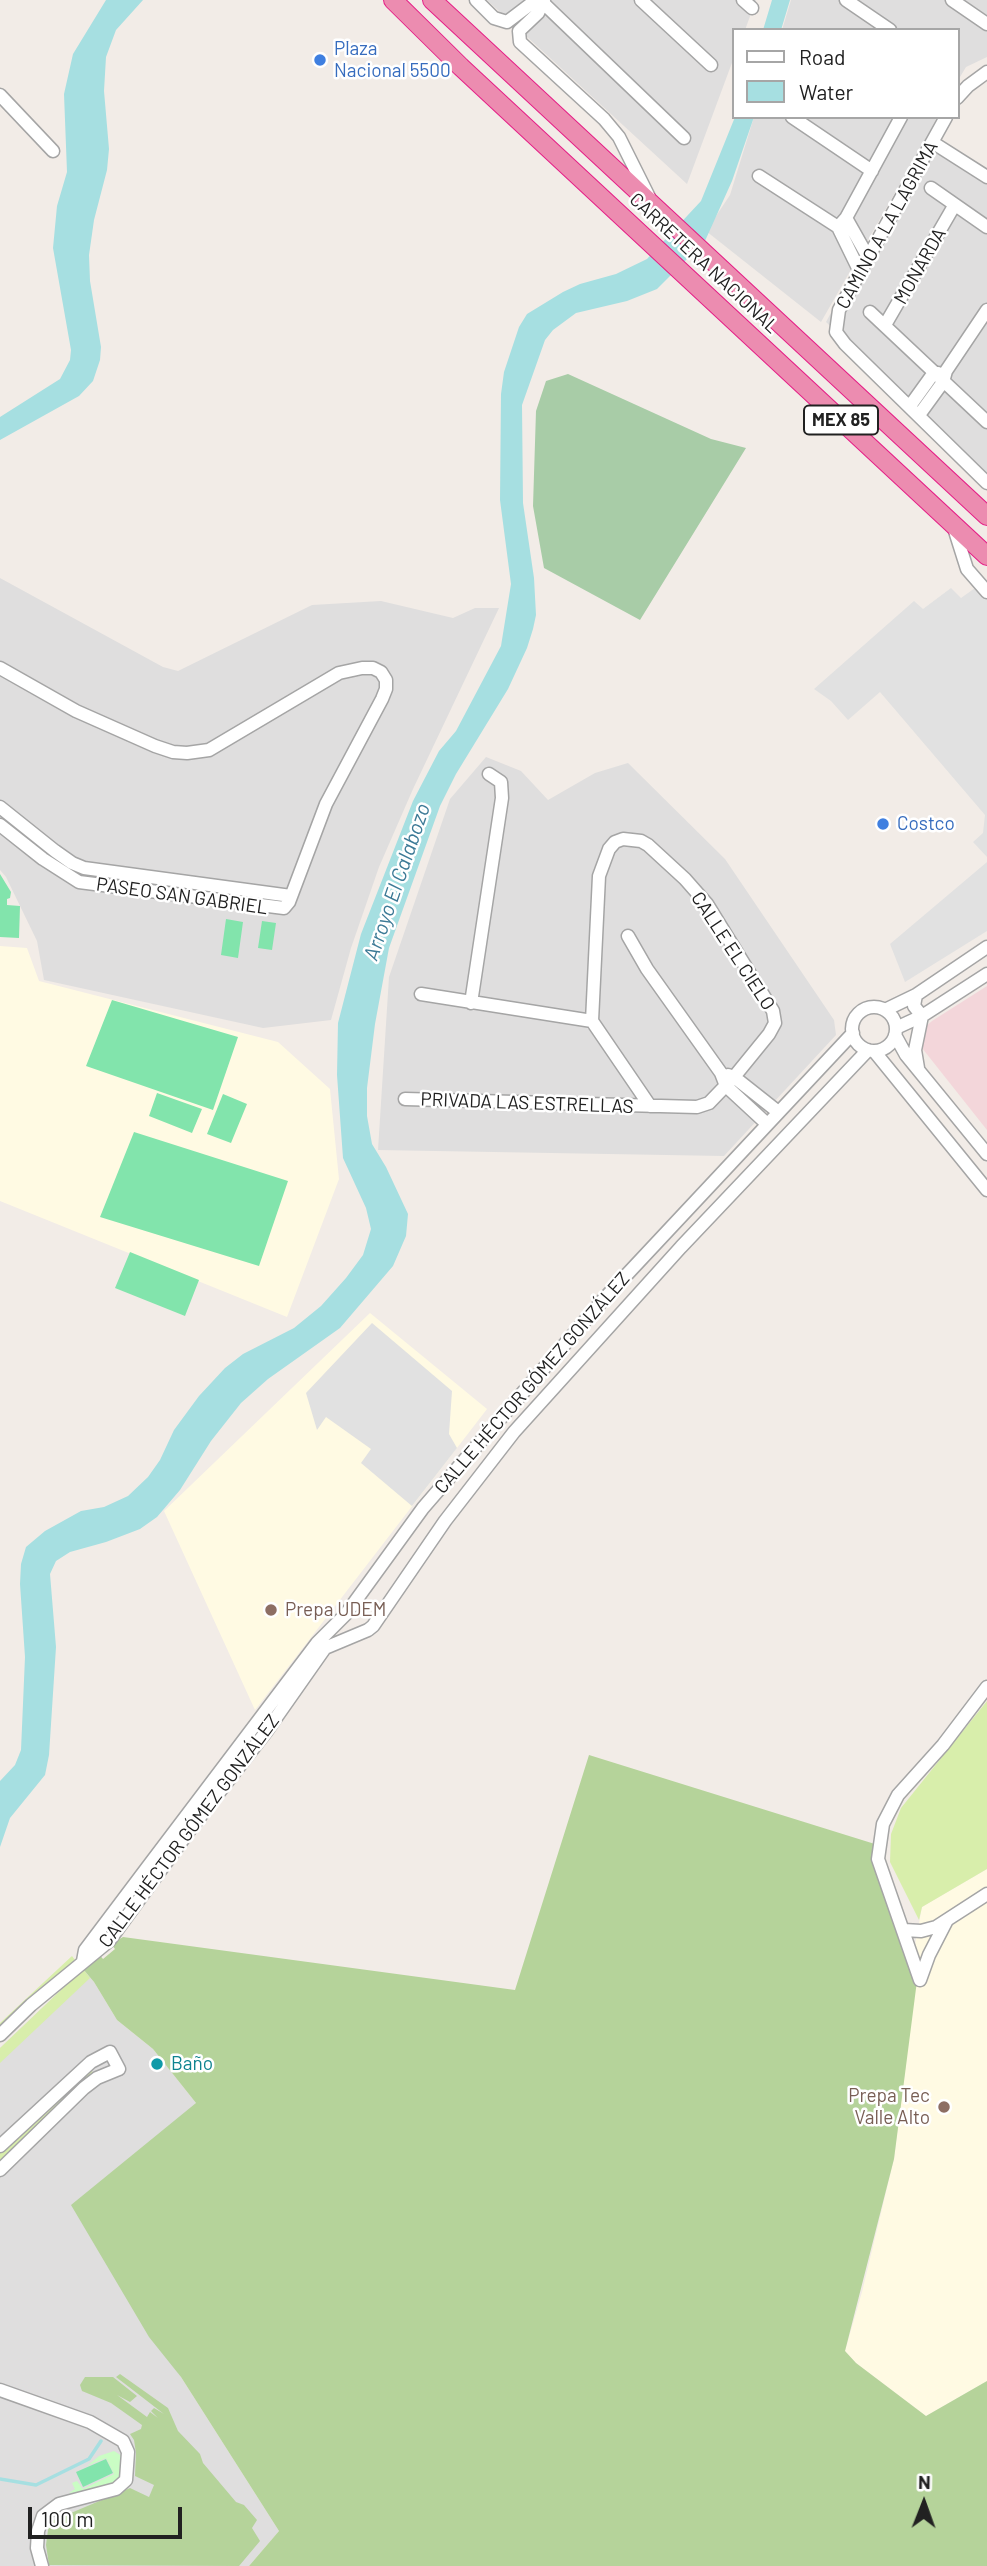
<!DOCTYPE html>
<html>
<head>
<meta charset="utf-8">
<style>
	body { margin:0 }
	#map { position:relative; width:987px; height:2566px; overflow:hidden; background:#f2ece7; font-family:Barlow,sans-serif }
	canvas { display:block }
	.legend { position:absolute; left:732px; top:28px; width:228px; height:91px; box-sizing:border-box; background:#fff; border:2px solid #a6a6a6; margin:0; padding:9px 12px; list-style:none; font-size:21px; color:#212121 }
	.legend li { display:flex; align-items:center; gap:14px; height:35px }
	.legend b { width:35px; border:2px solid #a6a6a6 }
	.north { position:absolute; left:889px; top:2468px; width:70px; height:70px; -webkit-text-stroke:5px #fff; paint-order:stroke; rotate:1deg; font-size:19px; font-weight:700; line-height:28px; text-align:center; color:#212121 }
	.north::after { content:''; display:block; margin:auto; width:24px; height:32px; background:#212121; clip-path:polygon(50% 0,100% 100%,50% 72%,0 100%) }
	.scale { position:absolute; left:28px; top:2507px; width:154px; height:32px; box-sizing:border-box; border:4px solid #212121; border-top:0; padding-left:9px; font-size:21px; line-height:24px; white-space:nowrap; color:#212121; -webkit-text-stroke:5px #fff; paint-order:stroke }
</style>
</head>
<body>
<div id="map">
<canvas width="987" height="2566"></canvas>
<ul class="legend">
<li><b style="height:9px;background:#fff"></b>Road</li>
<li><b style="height:19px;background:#a6dfe1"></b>Water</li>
</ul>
<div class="north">N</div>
<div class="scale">100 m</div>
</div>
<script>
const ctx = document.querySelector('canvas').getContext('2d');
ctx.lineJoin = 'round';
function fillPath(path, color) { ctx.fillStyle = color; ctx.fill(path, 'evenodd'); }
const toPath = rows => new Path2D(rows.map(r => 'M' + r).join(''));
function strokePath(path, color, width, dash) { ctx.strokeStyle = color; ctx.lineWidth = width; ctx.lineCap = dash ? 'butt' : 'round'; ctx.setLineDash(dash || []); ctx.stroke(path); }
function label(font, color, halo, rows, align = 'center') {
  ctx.font = font + ' Barlow,sans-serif'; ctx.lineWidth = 5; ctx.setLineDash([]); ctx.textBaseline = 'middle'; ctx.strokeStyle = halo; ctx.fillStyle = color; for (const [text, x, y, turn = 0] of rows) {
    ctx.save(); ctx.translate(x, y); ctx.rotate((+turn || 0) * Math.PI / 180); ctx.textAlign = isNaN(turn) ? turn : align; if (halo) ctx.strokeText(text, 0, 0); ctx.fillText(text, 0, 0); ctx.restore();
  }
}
const residential = toPath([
	[487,0,756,0,745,30,733,30,733,60,687,184],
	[791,0,987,0,987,57,966,67,957,82,957,30,782,30],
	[754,117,937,117,929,133,987,173,987,477,826,322,908,170,821,322,706,231,730,195],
	[0,578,163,667,178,671,312,605,381,601,453,618,475,608,499,608,413,789,379,867,351,948,331,1020,263,1028,44,980,37,941,6,877,0,870],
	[486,757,521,771,548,800,595,773,628,763,725,859,834,1020,836,1035,724,1156,378,1150,389,977,450,799],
	[83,1969,94,1982,117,2020,153,2049,196,2103,174,2366,279,2531,249,2566,0,2566,0,2048]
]);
const commercial = toPath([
	[987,986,987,1130,922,1048,922,1037,925,1027,932,1021]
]);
const education = toPath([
	[0,946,27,948,39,981,278,1042,330,1089,339,1179,287,1317,0,1201],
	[370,1313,487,1409,255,1710,164,1511],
	[987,1869,987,2381,926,2416,856,2363,845,2351,862,2292,894,2159,907,2055,910,1972,922,1907]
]);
const grass = toPath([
	[987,1701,987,1869,922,1907,919,1920,890,1862,891,1834,901,1808],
	[72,1956,75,1960,0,2030,0,2023],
	[83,1969,90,1978,0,2063,0,2048],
	[90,2068,94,2074,0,2161,0,2152]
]);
const forest = toPath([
	[589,1755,878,1845,918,1973,894,2159,845,2351,856,2363,926,2416,987,2381,987,2566,249,2566,279,2531,181,2377,149,2337,71,2205,196,2103,153,2049,117,2020,94,1982,83,1969,99,1954,103,1959,115,1949,111,1944,123,1937,515,1990],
	[120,2374,168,2408,178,2431,200,2454,203,2463,236,2502,244,2505,257,2520,252,2528,260,2541,239,2566,49,2565,46,2545,48,2530,52,2521,130,2488,149,2497,154,2485,135,2476,136,2453,134,2440,130,2434,141,2429,142,2425,111,2403,82,2391,80,2385,85,2377,113,2377,137,2396,130,2402,117,2395,147,2417,150,2412,158,2418,151,2411,154,2408,164,2414,116,2377]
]);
const cemetery = toPath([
	[568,374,711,439,746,448,640,620,544,568,533,506,536,411,546,381]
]);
const park = toPath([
	[114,2451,122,2456,124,2474,116,2481,99,2490,69,2493,75,2489,72,2483,77,2481,83,2489,114,2474,106,2458,87,2466,99,2456]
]);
const pitch = toPath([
	[0,874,11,892,10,898,7,899,7,905,20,906,19,938,0,937],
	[226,919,243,922,238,958,221,955],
	[262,921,276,923,272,950,258,948],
	[112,1000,238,1037,213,1110,86,1066],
	[157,1093,202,1109,192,1133,149,1116],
	[223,1094,247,1104,231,1143,207,1134],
	[134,1132,288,1181,259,1266,100,1217],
	[130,1252,199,1280,185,1316,115,1288],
	[106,2459,113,2473,83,2487,76,2472]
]);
const parking = toPath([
	[951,588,961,598,975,588,987,600,987,857,973,842,983,833,985,815,880,692,848,720,831,701,814,689,914,601,923,609],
	[987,862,987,931,905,982,890,944],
	[372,1323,452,1391,449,1434,457,1448,412,1506,361,1463,371,1449,326,1417,317,1430,306,1393]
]);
const water = toPath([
	[106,0,143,0,116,30,106,57,104,91,109,149,107,170,94,220,89,255,90,281,101,347,100,360,93,381,79,396,0,440,0,417,60,379,70,360,71,350,53,248,57,206,67,172,64,94,73,54],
	[772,0,790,0,781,30,763,30],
	[735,117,754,117,732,181,705,241,657,289,627,301,576,313,553,330,545,340,522,405,523,503,534,578,536,615,533,629,527,648,508,689,456,774,440,806,389,948,375,1024,367,1088,367,1116,372,1144,386,1167,408,1214,406,1236,393,1266,340,1328,268,1379,241,1403,211,1441,180,1490,157,1517,140,1529,106,1542,70,1552,56,1561,50,1574,56,1647,49,1755,45,1775,10,1818,0,1847,0,1781,15,1765,21,1750,25,1657,20,1584,21,1564,26,1547,45,1531,81,1511,104,1507,128,1496,148,1477,160,1460,174,1430,199,1396,225,1368,243,1354,294,1328,321,1306,346,1278,363,1255,371,1229,366,1208,343,1158,337,1075,338,1023,361,934,413,801,439,751,456,731,501,646,511,584,500,500,501,394,504,372,519,327,527,314,563,292,580,284,616,274,647,259,701,201]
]);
const stream = toPath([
	[0,2479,36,2485,89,2459,101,2441]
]);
const minor = toPath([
	[476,0,494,18,507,22,536,0],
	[540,0,684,138],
	[544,0,538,13,519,31,520,42,604,119,619,137,649,197],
	[641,0,711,65],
	[743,0,752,8],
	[846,0,890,30],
	[952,0,987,24],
	[0,95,53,151],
	[957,98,968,86,987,72],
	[792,117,872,171],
	[946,117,839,310,836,332,845,344,987,483],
	[932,142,987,177],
	[759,176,838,227,846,218,901,117],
	[931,188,987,227],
	[846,218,868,257],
	[838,227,860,272],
	[870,312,987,422],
	[885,325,954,206],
	[910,406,933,374,938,373],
	[919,415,943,382,946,371,987,310],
	[954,528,967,569,987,592],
	[0,668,76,711,155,746,173,752,187,753,209,750,339,673,362,668,373,668,381,672,386,680,386,689,382,699,326,804,289,902,284,908,79,882,43,859,0,825],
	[0,807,55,851,72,863,84,868,291,896],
	[628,936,647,969,721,1073,726,1086,766,1123],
	[421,994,592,1021],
	[916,995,914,1006,922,1016,915,1050,918,1068],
	[471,1003,502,798,501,782,489,774],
	'852 1029a22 22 0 1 1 44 0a22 22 0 1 1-44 0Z',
	[885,1010,916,995,987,947],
	[896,1028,922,1016,987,974],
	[895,1035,906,1055,987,1154],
	[874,1051,987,1190],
	[728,1075,734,1077,777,1111],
	[405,1099,697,1107,709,1103,734,1077,769,1034,775,1023,773,1011,707,904,685,879,648,845,641,841,623,839,615,842,609,849,599,876,592,1021,650,1106],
	[904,1930,921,1931,936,1927,987,1894],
	[83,1961,85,1950,146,1869,317,1643,346,1614,423,1508,603,1300,853,1033],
	[920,1980,878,1859,883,1824,898,1795,943,1745,987,1687],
	[920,1980,929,1955,947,1920],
	[0,2035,31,2005,109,1941,189,1831,266,1732,325,1648,368,1630,373,1626,445,1521,514,1432,681,1247,868,1050],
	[0,2146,91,2062,110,2052,119,2069,97,2078,84,2088,0,2170],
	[0,2390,90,2422,123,2441,128,2452,126,2480,116,2489,59,2504,43,2516,38,2531,37,2548,42,2566]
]);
const highway = toPath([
	[393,0,461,67,987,556],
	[432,0,987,516]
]);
const markers = [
	[320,60,7,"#3f7fe0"],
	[883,824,7,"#3f7fe0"],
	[271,1610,7,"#8d6e63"],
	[157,2064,7,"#0f9aa8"],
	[944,2107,7,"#8d6e63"]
];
const shields = [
	[841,420,74]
];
const shieldNames = [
	["MEX 85",841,420]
];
const shopNames = [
	["Plaza",334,49],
	["Nacional 5500",334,71],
	["Costco",897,824]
];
const streetNames = [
	["CAMINO A LA LAGRIMA",887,225,-61],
	["CARRETERA NACIONAL",704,263,43],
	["MONARDA",920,266,-60],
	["PASEO SAN GABRIEL",182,896,8],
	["CALLE EL CIELO",733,951,57],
	["PRIVADA LAS ESTRELLAS",527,1103,2],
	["CALLE HÉCTOR GÓMEZ GONZÁLEZ",532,1383,-49],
	["CALLE HÉCTOR GÓMEZ GONZÁLEZ",189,1831,-53]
];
const educationNames = [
	["Prepa UDEM",285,1610],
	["Prepa Tec",930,2096,"right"],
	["Valle Alto",930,2118,"right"]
];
const cultureNames = [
	["Baño",171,2064]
];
const waterNames = [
	["Arroyo El Calabozo",397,882,-71]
];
fillPath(residential, '#dfdede');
fillPath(commercial, '#f3d6da');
fillPath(education, '#fffae3');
fillPath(grass, '#d8eeab');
fillPath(forest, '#b5d39a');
fillPath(cemetery, '#a8cca7');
fillPath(park, '#cafdc4');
fillPath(pitch, '#82e4ac');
fillPath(parking, '#e1e1e1');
fillPath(water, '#a6dfe1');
strokePath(stream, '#a6dfe1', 3.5);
strokePath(minor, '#a5a5a5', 15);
strokePath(highway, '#e51f87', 20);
strokePath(minor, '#fff', 12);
strokePath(highway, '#ec8cb0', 18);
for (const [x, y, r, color] of markers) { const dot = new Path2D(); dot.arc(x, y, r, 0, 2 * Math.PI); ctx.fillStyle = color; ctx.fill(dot); strokePath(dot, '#fff', 2.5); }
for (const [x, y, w] of shields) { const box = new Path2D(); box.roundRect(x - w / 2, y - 14.5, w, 29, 5); ctx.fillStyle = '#fff'; ctx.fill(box); strokePath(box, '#212121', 2); }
label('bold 18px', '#212121', null, shieldNames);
label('19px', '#366cbe', '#fff', shopNames, 'left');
label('19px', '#212121', '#fff', streetNames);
label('19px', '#785e54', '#fff', educationNames, 'left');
label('19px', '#0d838f', '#fff', cultureNames, 'left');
label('italic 21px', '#3c7a96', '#fff', waterNames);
</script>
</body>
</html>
